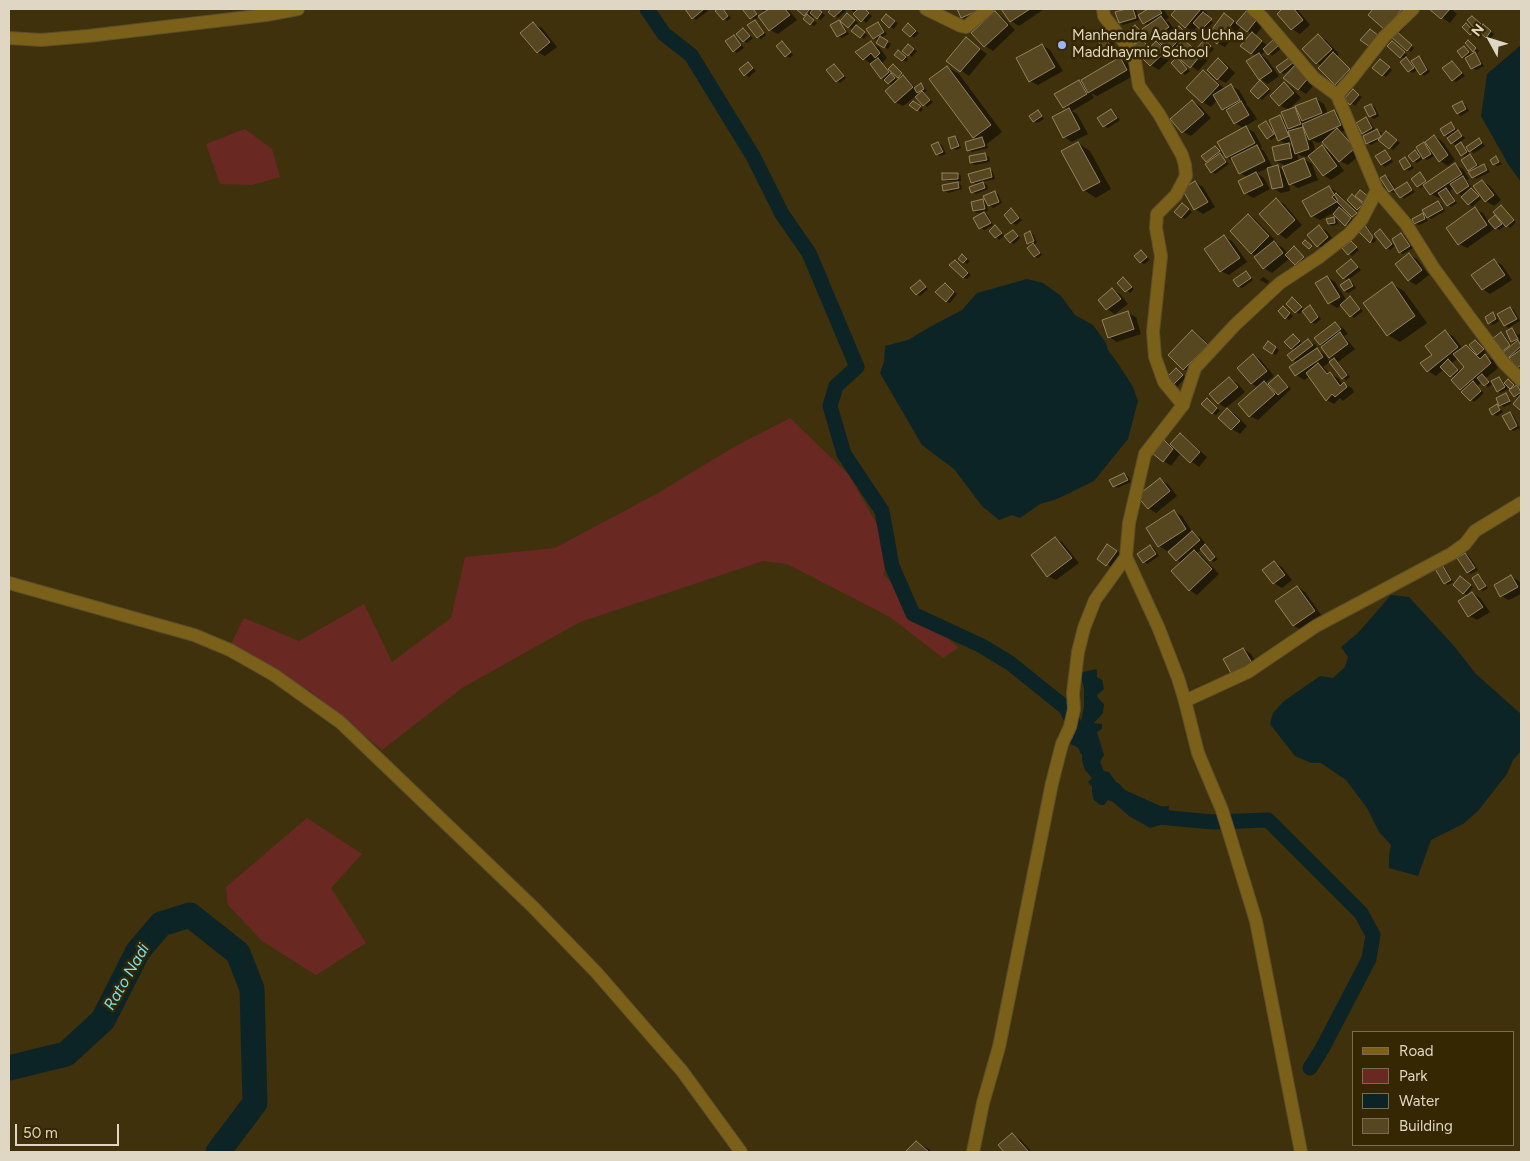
<!DOCTYPE html>
<html>
<head>
<meta charset="utf-8">
<style>
	body { margin:0 }
	#map { position:relative; width:1530px; height:1161px; overflow:hidden; background:#3f310c; font-family:Figtree,sans-serif }
	canvas { display:block }
	.frame { position:absolute; inset:0; border:10px solid #dfd7c3; pointer-events:none }
	.legend { position:absolute; left:1352px; top:1031px; width:162px; height:115px; box-sizing:border-box; background:#352702; border:1px solid #796d4f; margin:0; padding:6px 9px; list-style:none; font-size:15px; color:#dfd7c3 }
	.legend li { display:flex; align-items:center; gap:10px; height:25px }
	.legend b { width:25px; border:1px solid #796d4f }
	.north { position:absolute; left:1465px; top:15px; width:50px; height:50px; -webkit-text-stroke:4px #352702; paint-order:stroke; rotate:309deg; font-size:14px; font-weight:700; line-height:20px; text-align:center; color:#dfd7c3 }
	.north::after { content:''; display:block; margin:auto; width:18px; height:22px; background:#dfd7c3; clip-path:polygon(50% 0,100% 100%,50% 72%,0 100%) }
	.scale { position:absolute; left:15px; top:1124px; width:104px; height:22px; box-sizing:border-box; border:2px solid #dfd7c3; border-top:0; padding-left:6px; font-size:15px; line-height:18px; white-space:nowrap; color:#dfd7c3; -webkit-text-stroke:4px #352702; paint-order:stroke }
</style>
</head>
<body>
<div id="map">
<canvas width="1530" height="1161"></canvas>
<div class="frame"></div>
<ul class="legend">
<li><b style="height:6px;background:#7a6019"></b>Road</li>
<li><b style="height:14px;background:#692922"></b>Park</li>
<li><b style="height:14px;background:#0d2427"></b>Water</li>
<li><b style="height:14px;background:#564721"></b>Building</li>
</ul>
<div class="north">N</div>
<div class="scale">50 m</div>
</div>
<script>
const ctx = document.querySelector('canvas').getContext('2d');
ctx.lineJoin = 'round';
function fillPath(path, color) { ctx.fillStyle = color; ctx.fill(path, 'evenodd'); }
const toPath = rows => new Path2D(rows.map(r => 'M' + r).join(''));
function strokePath(path, color, width, dash) { ctx.strokeStyle = color; ctx.lineWidth = width; ctx.lineCap = dash ? 'butt' : 'round'; ctx.setLineDash(dash || []); ctx.stroke(path); }
function label(font, color, halo, rows, align = 'center') {
  ctx.font = font + ' Figtree,sans-serif'; ctx.lineWidth = 5; ctx.setLineDash([]); ctx.textBaseline = 'middle'; ctx.strokeStyle = halo; ctx.fillStyle = color; for (const [text, x, y, turn = 0] of rows) {
    ctx.save(); ctx.translate(x, y); ctx.rotate((+turn || 0) * Math.PI / 180); ctx.textAlign = isNaN(turn) ? turn : align; if (halo) ctx.strokeText(text, 0, 0); ctx.fillText(text, 0, 0); ctx.restore();
  }
}
const green = toPath([
	[245,129,272,149,280,177,252,185,220,184,206,144],
	[790,418,849,475,887,542,884,575,958,648,943,658,890,617,787,564,763,561,580,622,462,688,382,750,311,692,230,646,244,618,299,641,364,604,392,662,451,618,465,557,555,548,658,493,734,447],
	[307,818,362,854,331,888,366,943,316,975,262,941,228,905,226,887]
]);
const water = toPath([
	[1521,45,1521,182,1508,164,1481,116,1487,74],
	[1027,279,1043,283,1061,296,1075,315,1093,325,1106,343,1108,350,1119,365,1133,387,1138,401,1128,439,1094,481,1057,499,1040,504,1020,518,1012,515,999,520,982,506,954,469,922,445,880,373,884,362,885,346,908,340,928,328,962,310,977,293],
	[1391,595,1409,597,1454,646,1476,674,1521,714,1521,751,1513,760,1507,774,1478,811,1463,824,1431,840,1418,876,1389,868,1389,856,1391,845,1379,832,1367,808,1346,780,1321,763,1311,763,1295,756,1270,724,1273,713,1284,701,1320,676,1333,678,1345,667,1348,657,1341,647,1357,634],
	[1096,669,1097,672,1097,677,1102,680,1104,689,1097,695,1098,698,1104,704,1103,713,1094,723,1102,724,1102,729,1097,732,1104,755,1100,762,1104,771,1109,772,1129,800,1138,806,1147,810,1155,807,1169,806,1167,817,1172,825,1160,825,1150,828,1129,816,1113,802,1108,800,1104,805,1100,805,1094,800,1092,794,1092,787,1088,782,1092,778,1085,770,1082,760,1082,749,1070,744,1071,739,1080,727,1084,707,1084,688,1080,673]
]);
const shadow = toPath([
	[688,9,706,9,708,11,696,20,693,18,686,10],
	[720,9,724,10,731,18,727,21,717,11],
	[743,9,753,9,759,16,754,20],
	[760,9,788,9,797,20,778,34,770,30,766,13],
	[798,9,821,9,820,10,825,15,821,20,815,16,812,19,817,23,814,26,805,19,807,16],
	[829,9,843,9,846,11,838,18],
	[850,9,865,9,872,16,866,23],
	[958,9,988,9,970,22,962,17],
	[1002,9,1044,9,1019,26,1011,21],
	[1130,9,1136,10,1139,20,1123,25,1120,22,1117,13],
	[1151,9,1164,10,1169,18,1165,20,1169,22,1176,31,1179,27,1189,35,1184,41,1208,60,1198,71,1169,50,1173,56,1159,70,1151,65,1142,57,1145,54,1141,52,1135,43,1136,27,1146,38,1143,41,1150,49,1156,42,1151,39,1149,26,1144,23,1139,15],
	[1176,31,1185,39,1181,43,1172,35],
	[1178,9,1202,9,1209,14,1207,13,1207,17,1213,23,1205,31,1198,26,1193,31,1185,27,1172,15],
	[1283,9,1297,9,1310,25,1300,34,1292,29],
	[1375,9,1420,9,1399,34,1414,48,1411,52,1370,15],
	[1430,9,1451,9,1457,14,1450,23],
	[1248,11,1265,23,1255,36,1268,46,1274,41,1282,48,1272,56,1266,50,1261,55,1267,59,1279,76,1268,84,1260,79,1256,56,1242,46,1252,34,1241,26,1225,47,1217,43,1232,19,1237,24],
	[995,12,1003,17,1015,30,993,51,985,46,973,33],
	[851,16,858,23,855,26,867,35,864,39,849,27],
	[890,17,898,23,894,29,890,27],
	[1473,17,1494,34,1490,39,1476,28],
	[755,22,758,24,766,35,761,39,757,37],
	[839,22,842,24,849,34,842,38,838,36],
	[878,23,881,25,887,34,881,38,891,44,888,49,878,43,879,41,874,38,868,30],
	[534,24,542,28,557,47,545,56,537,52],
	[908,25,919,33,914,38,904,29],
	[1466,25,1477,34,1474,36,1464,27],
	[743,30,753,38,747,43,744,41],
	[1102,32,1110,37,1122,59,1121,59,1128,63,1135,75,1097,96,1091,93,1094,98,1072,111,1077,114,1088,134,1072,142,1064,137,1053,117,1068,109,1063,107,1079,81,1085,85,1116,62,1108,57],
	[734,36,737,38,744,48,737,53,734,51],
	[1318,36,1326,40,1339,54,1337,56,1357,75,1343,88,1335,84,1322,66,1317,63],
	[966,39,987,54,969,76,948,61],
	[1468,41,1479,51,1476,54,1478,56,1484,66,1476,70,1472,68,1467,60,1463,57,1464,47,1472,55,1477,53,1474,51],
	[782,43,793,55,790,58,786,56],
	[871,43,879,47,887,58,882,63,892,75,899,81,901,78,898,77,893,66,916,88,921,85,924,87,927,91,923,93,933,102,927,107,916,96,903,106,895,102,893,86,881,78,872,64,864,59],
	[1208,44,1214,49,1208,55,1205,53],
	[1395,44,1407,55,1405,58,1411,63,1419,58,1422,60,1430,72,1424,76,1418,69,1413,73,1409,71,1402,62,1405,59,1400,57],
	[909,45,917,51,912,57,909,55],
	[1042,45,1050,50,1063,71,1038,85,1030,81],
	[901,54,908,59,906,62,903,60],
	[1290,58,1317,81,1306,94,1298,89,1292,68,1284,74,1281,72],
	[1177,59,1190,71,1185,75,1173,63],
	[1218,60,1226,64,1235,73,1226,83,1218,79],
	[1383,62,1392,70,1386,77,1383,75],
	[1453,62,1465,76,1456,82,1453,80],
	[748,63,756,71,749,77,745,75],
	[834,66,846,78,840,83,837,81],
	[947,67,959,74,1002,132,987,144,988,148,972,152,968,150,978,140,974,137],
	[1203,72,1211,76,1225,89,1231,86,1239,90,1247,104,1246,105,1249,107,1257,119,1244,127,1254,132,1262,147,1260,148,1264,151,1273,168,1278,167,1285,170,1286,166,1276,161,1287,145,1279,140,1277,136,1271,140,1268,138,1266,122,1269,124,1274,131,1280,117,1285,120,1294,108,1299,110,1316,99,1324,104,1328,114,1334,111,1342,116,1348,129,1342,132,1362,153,1348,165,1340,161,1335,155,1334,156,1344,171,1331,180,1323,175,1310,156,1304,157,1297,154,1299,161,1304,159,1312,164,1318,180,1298,188,1289,183,1290,191,1281,193,1273,188,1268,168,1257,173,1264,178,1270,189,1253,198,1245,193,1239,182,1247,177,1240,173,1234,162,1226,157,1245,129,1235,123,1217,100,1211,107,1203,102,1188,87],
	[1312,140,1318,143,1323,141,1333,152,1322,147,1316,152],
	[1293,142,1294,148,1288,144],
	[1261,81,1271,91,1262,100,1252,91],
	[1284,84,1292,88,1301,98,1288,110,1280,105,1271,96],
	[1353,91,1362,97,1355,106,1346,99],
	[1192,101,1200,106,1211,118,1191,136,1183,132],
	[1461,102,1465,104,1469,111,1461,116,1458,114,1454,106],
	[917,104,923,109,921,112,911,105],
	[1371,105,1375,107,1379,116,1374,119,1370,116,1366,108],
	[1111,111,1115,113,1120,120,1108,128,1104,126],
	[1038,112,1044,119,1037,123,1034,121],
	[1366,118,1369,120,1376,131,1381,132,1383,137,1390,134,1400,143,1393,150,1380,140,1371,145,1367,143,1367,135,1363,133],
	[1451,123,1465,138,1459,143,1466,148,1479,140,1482,142,1485,146,1474,153,1466,149,1480,167,1484,165,1487,167,1490,172,1476,179,1473,177,1472,171,1469,170,1466,158,1462,155,1457,146,1452,143,1441,129],
	[1434,136,1442,141,1455,160,1448,166,1440,161,1436,155,1427,160,1424,158,1417,163,1413,161,1416,151,1422,155,1424,144,1430,147],
	[955,137,958,139,961,148,956,150,952,148],
	[938,143,942,145,946,154,940,156,937,154],
	[1078,143,1090,151,1111,189,1096,198,1084,190],
	[1216,147,1223,154,1221,155,1229,164,1215,174,1212,172,1209,163,1207,161],
	[1385,152,1389,154,1393,162,1385,167,1381,164],
	[985,155,989,157,990,162,975,165,971,163],
	[1405,158,1409,161,1414,168,1409,171,1405,169],
	[1496,158,1502,164,1497,166,1494,164],
	[1455,165,1463,169,1469,179,1467,180,1472,188,1471,189,1481,199,1472,207,1454,188,1450,191,1457,203,1451,207,1448,205,1442,196,1439,198,1431,194,1425,185,1421,188,1419,187],
	[990,170,993,172,995,179,981,182,987,185,988,189,976,194,972,192,978,185,972,182],
	[958,174,961,176,961,181,947,181,943,179],
	[1385,176,1389,178,1396,190,1407,183,1415,192,1404,199,1397,192,1394,193,1390,191,1382,178],
	[1482,181,1490,186,1501,200,1494,206,1486,201],
	[1195,182,1203,187,1215,207,1203,214,1195,209],
	[958,183,961,185,962,189,948,193,944,190],
	[1329,187,1337,192,1360,215,1357,218,1343,207,1340,209,1354,221,1349,227,1333,213,1320,220,1312,216],
	[994,192,998,194,1002,203,993,208,987,204,988,211,977,213,974,211,983,200,988,203],
	[1276,200,1284,204,1302,225,1286,239,1279,234],
	[1438,202,1442,204,1445,211,1431,219,1428,217],
	[1183,204,1192,212,1185,219,1181,217],
	[1501,207,1516,222,1510,228,1506,225,1499,230,1491,223,1490,224,1494,229,1467,248,1459,244,1475,209,1483,213,1489,222,1498,215],
	[1011,210,1022,220,1016,225,1012,223],
	[984,213,988,215,993,225,984,230,980,228],
	[1249,215,1256,220,1276,241,1275,243,1282,247,1288,254,1294,248,1306,260,1299,266,1290,258,1272,273,1264,268,1257,256,1251,253],
	[1423,215,1426,217,1428,221,1419,225,1415,223,1413,219],
	[1334,218,1337,220,1338,224,1332,226,1329,224],
	[1365,226,1368,228,1376,240,1374,243,1370,242],
	[996,227,1004,236,999,240,991,231],
	[1319,227,1327,231,1335,242,1326,250,1318,246],
	[1380,230,1395,246,1390,250,1387,248],
	[1013,231,1020,238,1014,244,1010,242],
	[1030,233,1034,235,1037,243,1033,245,1036,247,1042,255,1038,258,1034,256,1032,245,1028,243],
	[1401,234,1404,236,1413,248,1403,254,1400,252],
	[1224,237,1232,241,1247,262,1229,275,1221,271],
	[1352,242,1359,250,1352,256,1349,254],
	[1141,251,1150,260,1144,264,1140,262],
	[1409,255,1417,259,1429,275,1416,285,1408,280],
	[965,258,970,261,967,264,964,262],
	[1351,260,1361,270,1348,280,1353,283,1356,288,1348,293,1345,291,1342,285,1349,281,1344,278,1338,271],
	[955,261,971,275,967,279,963,277],
	[1494,261,1502,265,1512,280,1490,294,1483,289],
	[1246,272,1253,280,1242,288,1238,286],
	[1263,277,1269,281,1267,284,1260,280],
	[1327,277,1335,282,1347,301,1350,298,1353,300,1363,311,1354,318,1342,305,1337,308,1329,303],
	[1123,278,1134,289,1130,293,1118,283],
	[920,281,928,289,920,296,917,294],
	[945,284,957,294,950,303,946,301],
	[1392,284,1404,291,1427,323,1400,342,1388,335],
	[1112,290,1120,294,1128,304,1115,314,1107,309,1099,300],
	[1292,299,1305,310,1310,307,1313,309,1321,319,1315,324,1311,322,1303,310,1300,314,1296,312,1287,304],
	[1283,307,1293,316,1289,320,1286,318],
	[1510,308,1514,310,1520,321,1508,328,1505,325],
	[1128,313,1136,317,1141,334,1117,342,1109,337],
	[1493,314,1496,316,1499,321,1493,325,1489,323],
	[1335,323,1343,328,1348,334,1344,336,1355,349,1338,362,1350,377,1346,380,1342,378,1334,360,1325,355,1330,362,1323,367,1330,374,1338,378,1343,385,1344,384,1352,388,1354,392,1343,401,1340,398,1334,404,1327,400,1310,376,1304,380,1296,375,1297,363,1289,355,1295,350,1292,348,1294,335,1303,344,1308,340,1316,345,1319,351,1330,357,1324,346,1321,344],
	[1512,329,1518,335,1521,333,1521,341,1519,342,1521,344,1521,369,1503,351,1501,334,1505,336,1512,346,1516,344,1512,342,1507,332],
	[1193,331,1200,336,1215,350,1192,374,1184,369,1170,355],
	[1445,332,1453,336,1463,349,1466,346,1476,352,1476,342,1479,344,1486,352,1483,355,1493,360,1498,368,1486,378,1492,384,1488,387,1482,382,1477,386,1484,393,1474,402,1461,389,1455,378,1444,369,1436,376,1428,371,1433,355],
	[1458,358,1466,367,1461,372,1452,363],
	[1272,345,1279,350,1276,355,1272,353],
	[1253,355,1261,360,1274,376,1265,383,1273,388,1279,376,1291,389,1258,420,1250,416,1259,388,1251,383],
	[1179,372,1186,377,1177,387,1173,385],
	[1499,378,1502,380,1508,389,1501,393,1498,391],
	[1229,379,1237,383,1245,392,1226,408,1218,403],
	[1508,381,1516,387,1521,389,1521,409,1515,404,1519,399,1515,396],
	[1506,395,1512,400,1505,397,1504,399,1512,403,1504,407,1500,405,1498,399],
	[1211,402,1220,411,1216,415,1212,413],
	[1497,406,1503,412,1497,416,1493,414],
	[1227,410,1235,414,1247,426,1240,434,1232,429],
	[1510,413,1513,415,1520,428,1514,431,1510,429],
	[1180,435,1188,440,1207,457,1199,467,1181,453,1171,466,1164,461,1163,441,1171,445],
	[1124,474,1128,476,1131,482,1117,488,1114,486],
	[1160,480,1168,484,1177,496,1156,513,1148,508],
	[1174,511,1182,516,1193,533,1200,537,1207,545,1205,546,1218,559,1214,562,1211,560,1202,549,1197,553,1202,556,1219,574,1197,595,1189,590,1182,563,1177,560,1175,548,1174,546,1167,551,1159,546,1148,529],
	[1055,538,1063,543,1079,563,1056,580,1048,576],
	[1150,546,1154,548,1159,556,1147,564,1144,562],
	[1116,550,1124,556,1115,569,1099,559],
	[1466,554,1469,556,1478,570,1471,574,1468,572],
	[1274,562,1282,567,1292,580,1282,588,1274,583,1264,571],
	[1441,564,1444,566,1453,582,1448,585,1445,583],
	[1478,576,1482,578,1488,588,1483,591,1480,589],
	[1511,577,1519,581,1521,585,1521,594,1509,600,1501,596],
	[1464,580,1473,587,1467,595,1464,593],
	[1298,587,1305,592,1322,616,1302,630,1294,626,1277,602],
	[1472,593,1480,598,1490,612,1477,620,1469,616],
	[1243,649,1251,654,1259,668,1241,678],
	[1012,1135,1020,1139,1032,1152,1006,1152,1000,1145],
	[917,1142,929,1149,932,1152,907,1152]
]);
const canal = toPath([
	[647,9,664,34,691,55,753,156,782,214,809,253,857,367,836,386,830,406,844,454,882,511,892,566,913,614,982,646,1010,663,1066,708,1087,749],
	[1115,790,1120,796,1169,818,1213,822,1268,820,1361,913,1373,935,1369,959,1322,1049,1310,1068]
]);
const river = toPath([
	[9,1068,66,1054,103,1020,138,951,161,924,190,915,238,953,252,989,255,1103,218,1152]
]);
const building = toPath([
	[685,9,704,9,692,19,685,9],
	[718,9,723,9,728,16,723,20,715,11,718,9],
	[742,9,753,9,757,14,750,19,742,9],
	[769,9,785,9,790,15,769,31,758,16,769,9],
	[796,9,810,9,804,16,796,9],
	[813,9,818,9,822,12,817,19,810,13,813,9],
	[831,9,843,9,834,17,828,12,831,9],
	[858,9,865,9,869,13,861,22,853,14,858,9],
	[957,9,982,9,961,18,957,9],
	[1001,9,1030,9,1010,22,1001,9],
	[1126,9,1133,9,1136,18,1119,23,1115,12,1126,9],
	[1148,9,1159,9,1162,13,1143,24,1138,15,1148,9],
	[1176,9,1201,9,1185,28,1171,15,1176,9],
	[1248,9,1258,18,1247,32,1236,23,1248,9],
	[1282,9,1294,9,1303,20,1291,30,1277,14,1282,9],
	[1373,9,1402,9,1385,30,1368,15,1373,9],
	[1429,9,1450,9,1441,19,1429,9],
	[995,11,1008,25,984,47,971,33,995,11],
	[1203,12,1212,19,1201,30,1193,23,1203,12],
	[847,13,855,20,848,28,840,21,847,13],
	[1224,13,1234,21,1217,44,1207,36,1224,13],
	[807,14,814,20,810,25,803,19,807,14],
	[886,14,895,21,889,28,881,20,886,14],
	[1161,16,1169,27,1150,40,1142,29,1161,16],
	[1472,16,1481,24,1475,29,1467,20,1472,16],
	[755,20,764,33,757,38,747,25,755,20],
	[839,20,846,32,837,37,830,25,839,20],
	[533,22,550,42,537,53,520,33,533,22],
	[878,22,884,32,873,39,866,29,878,22],
	[908,23,916,31,910,37,902,30,908,23],
	[1466,23,1474,32,1470,35,1462,27,1466,23],
	[1483,24,1491,31,1486,38,1478,31,1483,24],
	[856,25,865,32,860,38,851,31,856,25],
	[1135,25,1144,35,1134,44,1125,34,1135,25],
	[1179,26,1186,33,1181,38,1174,31,1179,26],
	[743,28,750,36,743,42,736,34,743,28],
	[1370,29,1379,36,1370,47,1360,40,1370,29],
	[1166,30,1177,42,1168,51,1156,39,1166,30],
	[1395,30,1412,45,1407,51,1390,36,1395,30],
	[1102,31,1115,54,1107,58,1095,35,1102,31],
	[1252,32,1262,41,1251,54,1240,46,1252,32],
	[1318,34,1332,49,1316,64,1302,49,1318,34],
	[734,35,741,45,733,52,725,41,734,35],
	[880,36,888,41,884,48,876,43,880,36],
	[966,37,980,49,960,72,946,61,966,37],
	[1142,39,1148,47,1140,53,1134,45,1142,39],
	[1183,39,1201,55,1190,68,1172,52,1183,39],
	[1274,39,1279,45,1268,55,1263,49,1274,39],
	[1204,40,1211,46,1204,54,1197,48,1204,40],
	[1468,40,1476,48,1473,52,1465,43,1468,40],
	[782,41,791,52,785,57,776,46,782,41],
	[871,41,880,53,875,58,871,53,863,60,855,52,871,41],
	[1156,41,1166,51,1150,66,1141,57,1156,41],
	[1392,41,1405,52,1400,58,1387,46,1392,41],
	[908,44,914,49,908,56,902,51,908,44],
	[1042,44,1055,67,1029,82,1016,58,1042,44],
	[1464,46,1469,52,1462,58,1457,51,1464,46],
	[898,50,906,57,902,61,894,55,898,50],
	[1333,52,1350,69,1335,85,1318,68,1333,52],
	[1475,52,1481,64,1471,69,1465,58,1475,52],
	[1259,53,1272,71,1259,80,1246,61,1259,53],
	[1419,56,1427,70,1420,75,1411,61,1419,56],
	[1120,57,1127,70,1088,93,1081,80,1120,57],
	[1177,57,1187,69,1181,74,1171,63,1177,57],
	[1290,57,1294,62,1280,73,1276,67,1290,57],
	[1406,57,1414,68,1408,72,1400,62,1406,57],
	[878,58,889,72,881,79,870,64,878,58],
	[1218,58,1228,68,1217,80,1207,70,1218,58],
	[1380,59,1390,67,1382,76,1372,68,1380,59],
	[1452,61,1462,73,1452,81,1442,68,1452,61],
	[748,62,753,68,744,76,739,69,748,62],
	[834,64,844,76,836,82,826,70,834,64],
	[893,64,902,73,898,78,888,69,893,64],
	[1296,64,1310,76,1298,90,1283,78,1296,64],
	[947,66,991,125,973,138,929,79,947,66],
	[1203,70,1219,85,1202,103,1186,88,1203,70],
	[891,73,895,78,888,84,884,80,891,73],
	[903,75,913,87,895,103,885,91,903,75],
	[1079,80,1087,94,1063,108,1054,94,1079,80],
	[1260,80,1269,89,1258,99,1250,91,1260,80],
	[1284,82,1294,93,1279,106,1270,96,1284,82],
	[921,83,924,89,917,93,914,88,921,83],
	[1231,84,1240,100,1222,110,1213,95,1231,84],
	[1353,89,1359,95,1350,105,1344,99,1353,89],
	[922,91,930,100,923,106,915,97,922,91],
	[1316,98,1322,113,1302,121,1295,106,1316,98],
	[1192,100,1204,114,1182,133,1170,119,1192,100],
	[913,101,921,106,917,111,909,105,913,101],
	[1241,101,1249,115,1234,124,1226,110,1241,101],
	[1462,101,1466,109,1457,114,1452,106,1462,101],
	[1371,104,1376,114,1369,117,1364,107,1371,104],
	[1295,107,1301,124,1288,129,1281,112,1295,107],
	[1069,108,1080,129,1063,138,1052,117,1069,108],
	[1111,109,1117,118,1103,127,1097,118,1111,109],
	[1038,110,1042,116,1033,122,1029,116,1038,110],
	[1334,110,1341,125,1309,140,1302,124,1334,110],
	[1280,115,1289,136,1278,141,1269,120,1280,115],
	[1366,117,1372,128,1362,134,1356,123,1366,117],
	[1266,121,1274,134,1267,139,1258,126,1266,121],
	[1451,122,1455,129,1444,136,1440,129,1451,122],
	[1246,126,1255,143,1226,158,1217,142,1246,126],
	[1303,127,1309,149,1295,154,1288,131,1303,127],
	[1337,128,1355,148,1339,162,1322,142,1337,128],
	[1377,129,1381,137,1366,144,1363,136,1377,129],
	[1458,130,1462,136,1451,144,1447,138,1458,130],
	[1386,131,1397,140,1389,149,1378,140,1386,131],
	[1434,135,1448,155,1439,162,1425,142,1434,135],
	[955,136,959,146,951,149,948,138,955,136],
	[982,137,985,146,967,151,965,142,982,137],
	[1479,138,1482,143,1469,152,1466,147,1479,138],
	[938,142,943,152,936,155,931,145,938,142],
	[1078,142,1100,182,1083,191,1061,151,1078,142],
	[1424,142,1431,154,1423,159,1416,147,1424,142],
	[1461,142,1467,152,1461,156,1455,146,1461,142],
	[1289,143,1292,158,1275,161,1272,147,1289,143],
	[1257,145,1265,161,1239,174,1231,158,1257,145],
	[1322,145,1337,166,1323,176,1308,156,1322,145],
	[1215,146,1220,151,1206,162,1201,156,1215,146],
	[1385,150,1391,159,1381,165,1375,156,1385,150],
	[1415,150,1420,157,1413,162,1408,156,1415,150],
	[985,153,987,160,970,163,969,156,985,153],
	[1220,153,1226,162,1211,173,1205,164,1220,153],
	[1470,154,1477,165,1468,171,1461,160,1470,154],
	[1496,156,1499,162,1493,165,1490,160,1496,156],
	[1405,157,1411,166,1404,170,1399,161,1405,157],
	[1304,158,1311,176,1289,185,1282,167,1304,158],
	[1455,163,1462,174,1430,195,1423,185,1455,163],
	[1484,164,1487,170,1472,178,1468,172,1484,164],
	[1278,165,1283,187,1272,189,1267,168,1278,165],
	[990,168,992,177,971,183,968,174,990,168],
	[1256,172,1263,185,1244,194,1238,181,1256,172],
	[1420,172,1426,181,1417,187,1411,179,1420,172],
	[942,173,958,173,958,179,942,180,942,173],
	[1385,175,1394,189,1389,192,1380,178,1385,175],
	[1463,176,1469,186,1457,194,1450,184,1463,176],
	[1482,180,1494,195,1485,202,1473,186,1482,180],
	[1195,181,1208,202,1194,210,1182,189,1195,181],
	[958,182,959,188,943,191,942,185,958,182],
	[983,182,985,188,971,193,969,187,983,182],
	[1407,182,1412,190,1400,198,1394,190,1407,182],
	[1329,186,1338,201,1311,217,1302,201,1329,186],
	[1446,188,1455,201,1447,206,1438,193,1446,188],
	[1471,188,1479,196,1468,205,1461,197,1471,188],
	[1360,190,1369,197,1364,203,1355,196,1360,190],
	[995,191,999,202,988,206,983,196,995,191],
	[1336,193,1357,213,1352,217,1332,197,1336,193],
	[1352,194,1363,204,1357,210,1347,200,1352,194],
	[1276,198,1295,220,1278,235,1259,214,1276,198],
	[983,199,985,209,973,211,971,202,983,199],
	[1438,201,1443,209,1427,218,1422,210,1438,201],
	[1182,203,1189,209,1181,218,1174,212,1182,203],
	[1501,205,1514,220,1506,227,1493,212,1501,205],
	[1339,207,1351,218,1345,226,1333,214,1339,207],
	[1475,207,1487,225,1458,245,1446,228,1475,207],
	[1011,208,1019,218,1011,224,1004,215,1011,208],
	[984,212,991,223,979,229,973,218,984,212],
	[1423,213,1425,219,1414,224,1412,219,1423,213],
	[1248,214,1269,236,1251,254,1230,231,1248,214],
	[1495,215,1502,224,1495,229,1488,221,1495,215],
	[1334,217,1335,223,1328,224,1326,219,1334,217],
	[1364,224,1373,237,1370,243,1358,231,1364,224],
	[995,225,1002,233,995,238,989,231,995,225],
	[1319,225,1328,237,1317,247,1307,235,1319,225],
	[1380,229,1392,244,1386,249,1374,234,1380,229],
	[1013,230,1018,236,1010,243,1004,236,1013,230],
	[1030,231,1034,241,1027,244,1024,234,1030,231],
	[1401,233,1410,246,1399,253,1392,239,1401,233],
	[1224,235,1240,258,1220,272,1204,249,1224,235],
	[1305,240,1312,246,1309,249,1302,243,1305,240],
	[1274,241,1283,253,1263,269,1254,257,1274,241],
	[1351,241,1357,247,1348,255,1342,248,1351,241],
	[1033,243,1040,253,1034,257,1027,248,1033,243],
	[1294,246,1304,257,1295,265,1285,255,1294,246],
	[1141,250,1147,257,1140,263,1134,256,1141,250],
	[1409,253,1422,270,1408,281,1395,264,1409,253],
	[962,254,967,259,963,263,958,259,962,254],
	[1351,259,1358,267,1343,279,1336,271,1351,259],
	[1494,259,1505,275,1482,290,1471,275,1494,259],
	[955,260,968,273,963,278,949,265,955,260],
	[1246,271,1251,278,1238,287,1233,280,1246,271],
	[1327,276,1340,297,1328,304,1315,283,1327,276],
	[1123,277,1132,287,1125,292,1117,283,1123,277],
	[1349,279,1353,286,1344,291,1340,285,1349,279],
	[920,280,926,287,916,295,910,288,920,280],
	[1392,282,1415,316,1387,336,1363,303,1392,282],
	[945,283,954,292,946,302,935,292,945,283],
	[1112,288,1121,299,1106,310,1098,300,1112,288],
	[1350,296,1360,309,1350,317,1340,305,1350,296],
	[1292,297,1302,307,1295,313,1286,304,1292,297],
	[1310,305,1318,317,1311,323,1302,311,1310,305],
	[1283,306,1290,313,1285,319,1278,311,1283,306],
	[1510,307,1517,319,1504,326,1497,314,1510,307],
	[1128,311,1134,329,1108,338,1102,320,1128,311],
	[1493,312,1496,319,1488,324,1485,317,1493,312],
	[1335,322,1341,329,1320,345,1314,338,1335,322],
	[1512,328,1518,339,1511,342,1506,331,1512,328],
	[1192,330,1208,345,1183,370,1168,355,1192,330],
	[1445,330,1458,347,1427,372,1420,363,1432,355,1425,346,1445,330],
	[1340,332,1348,344,1329,358,1321,347,1340,332],
	[1501,332,1510,345,1502,352,1492,339,1501,332],
	[1293,334,1300,341,1291,349,1284,342,1293,334],
	[1308,339,1313,345,1292,361,1287,355,1308,339],
	[1475,340,1484,349,1477,355,1469,345,1475,340],
	[1518,340,1521,346,1508,358,1503,352,1518,340],
	[1268,341,1276,347,1272,354,1263,348,1268,341],
	[1466,345,1480,359,1485,354,1491,363,1460,390,1451,380,1464,367,1453,354,1466,345],
	[1317,348,1323,357,1295,376,1289,367,1317,348],
	[1520,350,1521,352,1521,365,1517,368,1509,358,1520,350],
	[1253,354,1267,371,1251,384,1237,368,1253,354],
	[1334,358,1347,375,1342,379,1329,362,1334,358],
	[1448,359,1458,370,1450,377,1440,367,1448,359],
	[1318,363,1327,374,1330,372,1340,386,1344,382,1347,387,1335,397,1332,394,1326,401,1306,373,1318,363],
	[1176,368,1183,375,1172,386,1165,379,1176,368],
	[1482,374,1489,382,1484,386,1477,378,1482,374],
	[1278,375,1288,387,1278,395,1268,384,1278,375],
	[1229,377,1238,387,1218,404,1209,394,1229,377],
	[1499,377,1505,387,1497,392,1491,381,1499,377],
	[1508,379,1514,385,1510,389,1504,383,1508,379],
	[1264,381,1275,394,1249,417,1238,404,1264,381],
	[1473,381,1481,391,1470,401,1461,392,1473,381],
	[1517,385,1521,392,1514,397,1509,390,1517,385],
	[1506,393,1510,401,1499,406,1496,398,1506,393],
	[1521,394,1521,409,1520,410,1513,404,1521,394],
	[1207,398,1217,408,1212,414,1201,404,1207,398],
	[1497,404,1500,410,1492,415,1489,409,1497,404],
	[1227,408,1240,421,1231,430,1218,418,1227,408],
	[1510,412,1517,426,1510,430,1502,416,1510,412],
	[1180,433,1200,452,1190,463,1170,444,1180,433],
	[1163,439,1173,449,1163,462,1152,453,1163,439],
	[1124,473,1128,480,1113,487,1109,480,1124,473],
	[1160,478,1170,491,1148,509,1137,496,1160,478],
	[1174,510,1186,529,1158,547,1146,528,1174,510],
	[1192,531,1200,540,1176,561,1168,552,1192,531],
	[1055,537,1072,558,1047,577,1031,555,1055,537],
	[1107,544,1117,551,1106,566,1097,559,1107,544],
	[1205,544,1215,557,1210,561,1200,549,1205,544],
	[1150,545,1156,554,1143,563,1137,554,1150,545],
	[1194,550,1212,569,1189,591,1171,571,1194,550],
	[1465,553,1475,568,1467,573,1457,558,1465,553],
	[1274,561,1285,575,1273,584,1262,570,1274,561],
	[1441,563,1451,580,1444,584,1434,567,1441,563],
	[1478,574,1486,586,1479,590,1472,578,1478,574],
	[1511,575,1518,587,1500,597,1494,585,1511,575],
	[1460,576,1471,585,1463,594,1453,585,1460,576],
	[1297,586,1315,611,1293,626,1275,601,1297,586],
	[1472,592,1483,607,1468,617,1458,601,1472,592],
	[1243,648,1252,663,1232,675,1223,659,1243,648],
	[1012,1133,1029,1152,1004,1152,998,1145,1012,1133],
	[916,1141,929,1152,905,1152,916,1141]
]);
const minor = toPath([
	[926,9,961,26,966,27,988,9],
	[1103,9,1104,16,1134,55,1139,86,1159,114,1182,155,1185,165,1186,176,1176,195,1157,214,1156,228,1161,256,1153,332,1155,357,1164,382,1183,405],
	[1253,9,1262,17,1314,78,1337,95,1377,190],
	[9,38,41,40,88,36,266,15,298,9],
	[1337,95,1353,77,1384,37,1413,9],
	[1126,557,1159,629,1178,678,1185,701,1198,753,1222,810,1256,921,1301,1152],
	[9,583,194,635,230,650,274,675,340,722,532,906,596,972,682,1071,741,1152],
	[1185,701,1248,672,1316,626,1451,554,1465,544,1475,531,1521,503]
]);
const tertiary = toPath([
	[973,1152,983,1103,999,1047,1052,783,1062,744,1070,727,1074,709,1073,693,1078,652,1084,628,1095,600,1126,557,1129,523,1145,454,1183,405,1195,368,1235,325,1280,283,1318,258,1349,234,1362,219,1377,190,1406,224,1433,267,1468,315,1504,363,1521,380]
]);
const markers = [
	[1062,45,5,"#9ab5fd"]
];
const poiNames = [
	["Manhendra Aadars Uchha",1072,36],
	["Maddhaymic School",1072,53]
];
const waterNames = [
	["Rato Nadi",127,977,-60]
];
fillPath(green, '#692922');
fillPath(water, '#0d2427');
fillPath(shadow, '#0007');
strokePath(canal, '#0d2427', 15);
strokePath(river, '#0d2427', 25);
fillPath(building, '#564721');
strokePath(building, '#92835d', 1);
strokePath(minor, '#5c4f2d', 14);
strokePath(tertiary, '#5c4f2d', 14);
strokePath(minor, '#7a6019', 12);
strokePath(tertiary, '#7a6019', 12);
for (const [x, y, r, color] of markers) { const dot = new Path2D(); dot.arc(x, y, r, 0, 2 * Math.PI); ctx.fillStyle = color; ctx.fill(dot); strokePath(dot, '#352702', 2); }
label('15px', '#dfd7c3', '#352702', poiNames, 'left');
label('italic 16px', '#73e3f4', '#352702', waterNames);
</script>
</body>
</html>
